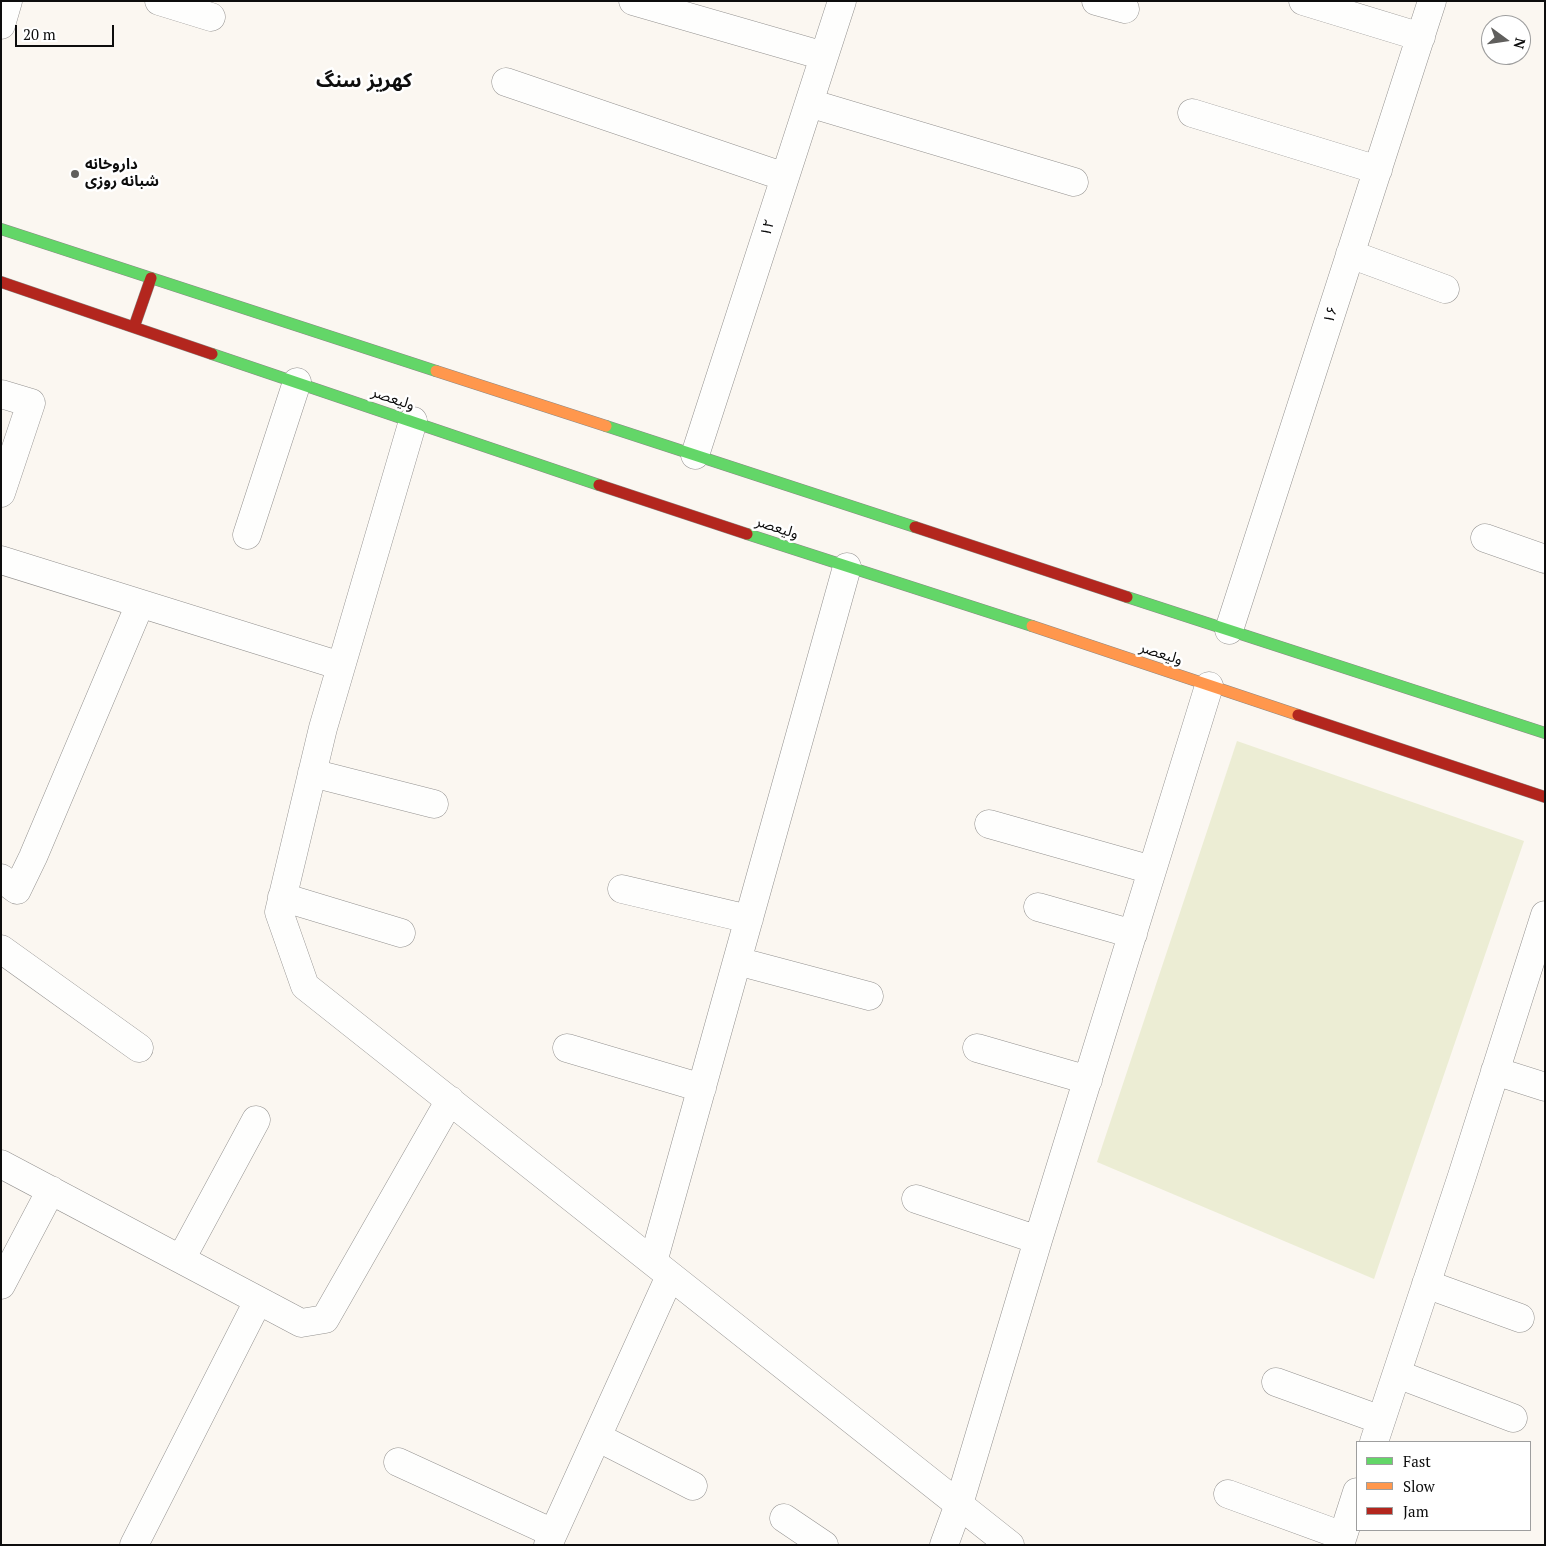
<!DOCTYPE html>
<html>
<head>
<meta charset="utf-8">
<style>
	body { margin:0 }
	#map { position:relative; width:1546px; height:1546px; overflow:hidden; background:#fbf7f1; font-family:"PT Serif",serif }
	canvas { display:block }
	.frame { position:absolute; inset:0; border:2px solid #0d0d0d; pointer-events:none }
	.legend { position:absolute; left:1356px; top:1441px; width:175px; height:90px; box-sizing:border-box; background:#fff; border:1px solid #9e9e9e; margin:0; padding:6px 9px; list-style:none; font-size:15px; color:#0d0d0d }
	.legend li { display:flex; align-items:center; gap:10px; height:25px }
	.legend b { width:25px; border:1px solid #9e9e9e }
	.north { position:absolute; left:1481px; top:15px; width:50px; height:50px; box-sizing:border-box; background:#fff; border:1px solid #9e9e9e; border-radius:50%; rotate:104deg; font-size:14px; font-weight:700; line-height:20px; text-align:center; color:#0d0d0d }
	.north::after { content:''; display:block; margin:auto; width:18px; height:22px; background:#605f5d; clip-path:polygon(50% 0,100% 100%,50% 72%,0 100%) }
	.scale { position:absolute; left:15px; top:25px; width:99px; height:22px; box-sizing:border-box; border:2px solid #0d0d0d; border-top:0; padding-left:6px; font-size:15px; line-height:18px; white-space:nowrap; color:#0d0d0d; -webkit-text-stroke:4px #fff; paint-order:stroke }
</style>
</head>
<body>
<div id="map">
<canvas width="1546" height="1546"></canvas>
<div class="frame"></div>
<ul class="legend">
<li><b style="height:6px;background:#63d668"></b>Fast</li>
<li><b style="height:6px;background:#ff974d"></b>Slow</li>
<li><b style="height:6px;background:#b3261e"></b>Jam</li>
</ul>
<div class="north">N</div>
<div class="scale">20 m</div>
</div>
<script>
const ctx = document.querySelector('canvas').getContext('2d');
ctx.lineJoin = 'round';
function fillPath(path, color) { ctx.fillStyle = color; ctx.fill(path, 'evenodd'); }
const toPath = rows => new Path2D(rows.map(r => 'M' + r).join(''));
function strokePath(path, color, width, dash) { ctx.strokeStyle = color; ctx.lineWidth = width; ctx.lineCap = dash ? 'butt' : 'round'; ctx.setLineDash(dash || []); ctx.stroke(path); }
function label(font, color, halo, rows, align = 'center') {
  ctx.font = font + ' "PT Serif","Noto Sans Arabic",serif'; ctx.lineWidth = 5; ctx.setLineDash([]); ctx.textBaseline = 'middle'; ctx.strokeStyle = halo; ctx.fillStyle = color; for (const [text, x, y, turn = 0] of rows) {
    ctx.save(); ctx.translate(x, y); ctx.rotate((+turn || 0) * Math.PI / 180); ctx.textAlign = isNaN(turn) ? turn : align; if (halo) ctx.strokeText(text, 0, 0); ctx.fillText(text, 0, 0); ctx.restore();
  }
}
const cemetery = toPath([
	[1237,741,1524,841,1374,1279,1097,1162]
]);
const street = toPath([
	[159,1,211,17],
	[633,1,824,56],
	[1096,1,1125,9],
	[1303,1,1421,37],
	[1,25,8,1],
	[506,82,785,177],
	[809,103,1074,182],
	[1192,113,1378,170],
	[1350,254,1445,289],
	[1,394,31,403,1,493],
	[413,421,323,728,279,912,305,986,1010,1545],
	[695,455,842,1],
	[247,535,297,382],
	[1485,538,1545,559],
	[1,560,341,666],
	[1229,630,1432,1],
	[312,773,434,804],
	[989,824,1152,870],
	[1,878,17,890,33,857,140,604],
	[622,889,749,919],
	[282,897,401,933],
	[1038,907,1133,934],
	[1,949,139,1048],
	[737,961,869,996],
	[567,1048,702,1088],
	[977,1048,1088,1080],
	[1495,1071,1545,1087],
	[1,1164,301,1323,325,1319,450,1100],
	[916,1199,1038,1240],
	[181,1259,256,1120],
	[653,1262,847,567],
	[1426,1284,1520,1318],
	[1,1285,51,1190],
	[1397,1374,1513,1418],
	[1276,1382,1381,1420],
	[597,1437,693,1486],
	[1374,1442,1462,1176,1545,915],
	[398,1462,553,1533],
	[1228,1494,1343,1536],
	[784,1518,824,1545],
	[134,1545,258,1301],
	[548,1545,670,1276],
	[944,1545,959,1504,1038,1240,1209,686],
	[1340,1545,1357,1492]
]);
const fast = toPath([
	[1,229,436,371],
	[212,354,599,485],
	[606,426,915,527],
	[747,534,1032,626],
	[1127,597,1545,733]
]);
const slow = toPath([
	[436,371,606,426],
	[1032,626,1298,715]
]);
const jam = toPath([
	[1,282,212,354],
	[134,327,151,278],
	[599,485,747,534],
	[915,527,1127,597],
	[1298,715,1545,797]
]);
const markers = [
	[75,174,5,"#605f5d"]
];
const poiNames = [
	["داروخانه",85,165],
	["شبانه روزی",85,182]
];
const streetNames = [
	["۱۲",768,228,-72],
	["۱۶",1331,315,-72],
	["ولیعصر",393,399,19],
	["ولیعصر",777,528,18],
	["ولیعصر",1161,654,18]
];
const districtNames = [
	["کهریز سنگ",364,81]
];
fillPath(cemetery, '#ecedd4');
strokePath(street, '#949290', 29);
strokePath(fast, '#8b8986', 12);
strokePath(slow, '#8b8986', 12);
strokePath(jam, '#8b8986', 12);
strokePath(street, '#fefefd', 28);
strokePath(fast, '#63d668', 11);
strokePath(slow, '#ff974d', 11);
strokePath(jam, '#b3261e', 11);
for (const [x, y, r, color] of markers) { const dot = new Path2D(); dot.arc(x, y, r, 0, 2 * Math.PI); ctx.fillStyle = color; ctx.fill(dot); strokePath(dot, '#fff', 2); }
label('bold 15px', '#0d0d0d', '#fff', poiNames, 'left');
label('15px', '#0d0d0d', '#fff', streetNames);
label('bold 20px', '#0d0d0d', '#fff', districtNames);
</script>
</body>
</html>
